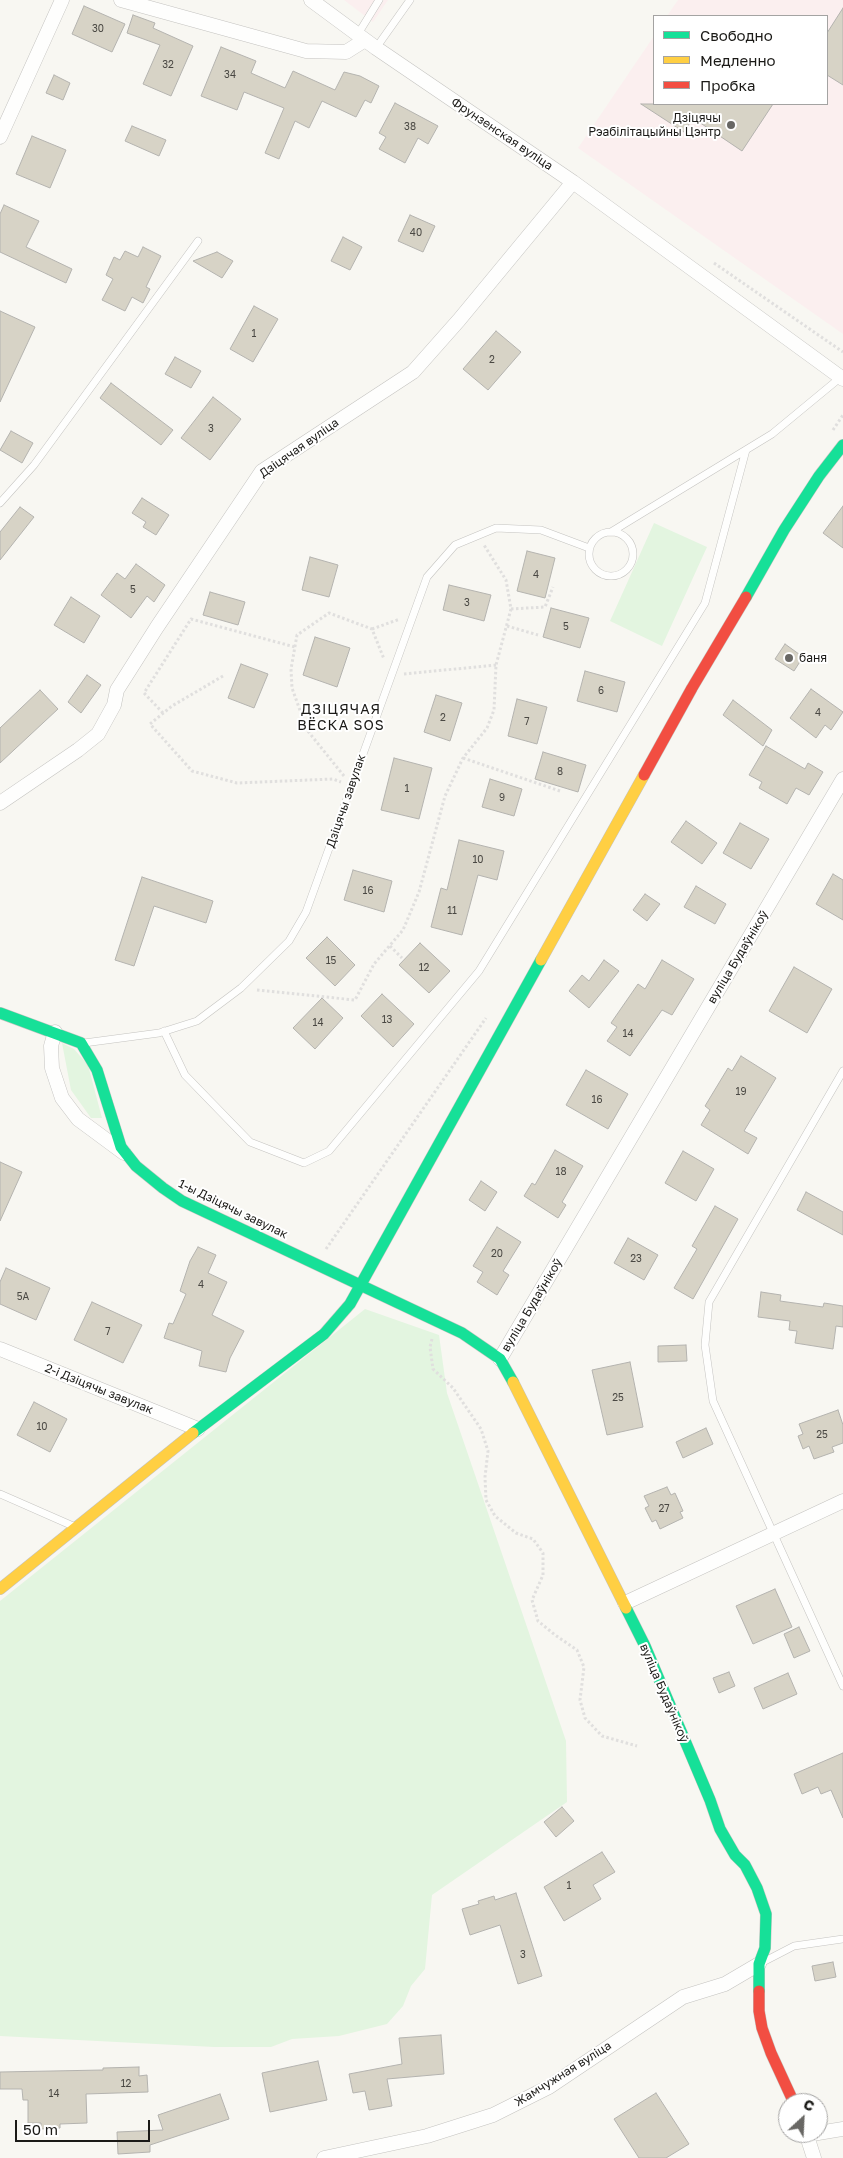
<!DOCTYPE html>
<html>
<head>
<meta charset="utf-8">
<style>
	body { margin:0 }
	#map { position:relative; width:843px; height:2158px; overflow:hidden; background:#f8f7f2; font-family:"Golos Text",sans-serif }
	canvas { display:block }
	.legend { position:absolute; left:653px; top:15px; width:175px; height:90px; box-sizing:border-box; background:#fff; border:1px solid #a4a3a2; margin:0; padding:6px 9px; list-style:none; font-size:15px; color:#1b1a17 }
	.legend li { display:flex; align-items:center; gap:10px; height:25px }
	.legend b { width:25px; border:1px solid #a4a3a2 }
	.north { position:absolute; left:778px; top:2093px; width:50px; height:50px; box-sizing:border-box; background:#fff; border:1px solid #a4a3a2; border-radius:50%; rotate:25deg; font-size:14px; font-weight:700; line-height:20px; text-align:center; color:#1b1a17 }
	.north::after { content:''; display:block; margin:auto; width:18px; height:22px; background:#686764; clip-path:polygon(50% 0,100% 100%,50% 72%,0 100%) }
	.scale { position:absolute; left:15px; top:2120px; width:135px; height:22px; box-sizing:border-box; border:2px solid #1b1a17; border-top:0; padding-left:6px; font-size:15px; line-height:18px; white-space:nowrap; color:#1b1a17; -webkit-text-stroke:4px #fff; paint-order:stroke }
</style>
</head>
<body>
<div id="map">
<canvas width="843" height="2158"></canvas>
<ul class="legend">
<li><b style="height:6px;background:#16e098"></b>Свободно</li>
<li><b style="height:6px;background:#ffcf43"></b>Медленно</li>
<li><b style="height:6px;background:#f24e42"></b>Пробка</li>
</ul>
<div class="north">С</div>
<div class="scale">50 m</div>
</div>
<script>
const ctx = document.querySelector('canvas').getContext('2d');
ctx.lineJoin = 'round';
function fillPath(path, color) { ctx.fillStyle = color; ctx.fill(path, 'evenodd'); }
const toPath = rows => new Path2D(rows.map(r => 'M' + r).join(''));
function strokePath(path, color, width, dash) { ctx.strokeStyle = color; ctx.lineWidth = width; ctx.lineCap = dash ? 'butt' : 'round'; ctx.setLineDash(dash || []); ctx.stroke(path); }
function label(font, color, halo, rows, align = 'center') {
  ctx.font = font + ' "Golos Text",sans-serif'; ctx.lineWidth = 4; ctx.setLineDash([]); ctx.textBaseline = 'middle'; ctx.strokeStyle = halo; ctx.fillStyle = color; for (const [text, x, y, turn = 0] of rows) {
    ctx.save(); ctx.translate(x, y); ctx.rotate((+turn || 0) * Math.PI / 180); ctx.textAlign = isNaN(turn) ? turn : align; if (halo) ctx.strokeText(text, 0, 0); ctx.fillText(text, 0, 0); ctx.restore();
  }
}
const medical = toPath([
	[344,0,388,0,373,22],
	[678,0,843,0,843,334,578,148,654,36,654,104,827,104,827,16,667,16]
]);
const green = toPath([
	[654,523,707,547,662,646,610,621],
	[62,1043,74,1049,88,1065,102,1118,91,1118,71,1090],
	[365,1309,439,1335,447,1393,566,1741,567,1802,432,1895,425,1969,411,1986,403,2006,387,2024,339,2036,292,2039,271,2047,214,2047,0,2036,0,1601]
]);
const building = toPath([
	[84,6,125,24,112,52,72,34,84,6],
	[843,8,843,85,827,75,827,33,843,8],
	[133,15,155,23,153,28,193,46,171,96,143,84,160,45,127,33,133,15],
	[221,47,256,61,251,73,285,88,293,71,335,90,344,72,360,76,379,86,371,103,365,100,356,117,322,101,309,128,295,121,279,159,265,153,284,108,244,92,237,110,201,96,221,47],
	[54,75,70,83,63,100,46,93,54,75],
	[395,103,438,126,428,144,418,138,405,163,379,149,386,137,379,133,395,103],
	[641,104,773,104,742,151,693,118,684,132,641,104],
	[132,126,166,140,159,156,125,141,132,126],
	[32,136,66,150,50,188,16,174,32,136],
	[4,205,39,221,26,247,72,269,66,283,0,252,0,214,4,205],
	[410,215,435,226,423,252,398,241,410,215],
	[343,237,362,247,350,270,331,261,343,237],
	[143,247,161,256,146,287,150,289,143,303,132,297,125,311,102,300,113,279,106,275,114,257,120,260,125,251,138,257,143,247],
	[217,252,233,261,222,278,193,261,217,252],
	[254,306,278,319,253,362,230,349,254,306],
	[0,311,35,327,0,402,0,311],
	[496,331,521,352,488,390,463,369,496,331],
	[175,357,201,371,191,388,165,374,175,357],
	[111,383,173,430,161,445,100,398,111,383],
	[213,397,241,419,210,460,181,438,213,397],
	[11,431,33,443,22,463,0,450,11,431],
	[142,498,169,515,156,535,143,527,146,522,132,513,142,498],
	[843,506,843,548,823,533,843,506],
	[20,507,34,517,0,560,0,532,20,507],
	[527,551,555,558,545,598,517,591,527,551],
	[310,557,338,565,329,597,302,590,310,557],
	[136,564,165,585,154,602,147,596,131,618,101,595,117,573,125,579,136,564],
	[449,585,491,595,484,621,443,610,449,585],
	[210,592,245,602,238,625,203,615,210,592],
	[71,597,100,616,84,643,54,625,71,597],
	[551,608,589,618,580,648,543,637,551,608],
	[315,637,350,648,337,687,303,675,315,637],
	[785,644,803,657,794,671,775,659,785,644],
	[241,664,268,674,254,708,228,698,241,664],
	[585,671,625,682,617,712,577,701,585,671],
	[87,675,101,685,81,713,68,702,87,675],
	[811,689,843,712,831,730,825,725,816,738,790,718,811,689],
	[40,690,58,709,0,763,0,728,40,690],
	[436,695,462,703,450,741,424,732,436,695],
	[517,699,547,707,537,744,508,736,517,699],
	[733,700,772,730,763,746,723,715,733,700],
	[766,746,805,769,808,763,823,772,809,795,796,788,787,804,759,788,762,782,749,775,766,746],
	[543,752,586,765,578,792,535,779,543,752],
	[394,758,432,768,419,819,381,810,394,758],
	[490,779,522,789,514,816,482,807,490,779],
	[686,821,717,843,702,864,671,842,686,821],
	[740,823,769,839,751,869,723,853,740,823],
	[459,840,504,851,497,880,478,875,462,935,431,927,441,888,447,890,459,840],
	[353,870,392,881,384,912,344,900,353,870],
	[833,874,843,880,843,920,816,904,833,874],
	[142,877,213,901,206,923,154,906,134,966,115,960,142,877],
	[696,886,726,904,715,924,684,907,696,886],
	[645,894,660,904,647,921,633,910,645,894],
	[327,937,355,965,335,986,306,958,327,937],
	[420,943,450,971,429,993,399,965,420,943],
	[604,960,619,971,589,1008,569,991,582,975,589,981,604,960],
	[662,960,694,979,672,1015,662,1010,630,1056,607,1041,617,1027,611,1023,638,984,645,989,662,960],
	[794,967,832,989,807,1033,769,1011,794,967],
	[382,994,414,1024,393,1047,361,1016,382,994],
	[322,998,343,1018,315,1049,293,1028,322,998],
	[741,1056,776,1078,744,1131,757,1138,748,1154,701,1125,710,1110,705,1106,728,1068,732,1071,741,1056],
	[586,1070,628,1094,608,1129,566,1105,586,1070],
	[555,1150,583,1166,562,1202,566,1205,558,1218,524,1196,532,1183,535,1185,555,1150],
	[683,1151,714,1169,696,1201,665,1183,683,1151],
	[0,1162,22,1172,0,1221,0,1162],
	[481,1181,497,1192,485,1211,469,1200,481,1181],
	[806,1192,843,1212,843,1235,797,1210,806,1192],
	[715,1206,738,1219,693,1299,674,1288,697,1249,692,1246,715,1206],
	[497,1227,521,1242,503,1271,509,1275,497,1295,477,1282,483,1272,473,1266,497,1227],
	[628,1238,658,1255,644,1280,614,1263,628,1238],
	[198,1247,216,1255,208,1273,227,1282,212,1315,244,1331,230,1358,226,1372,199,1366,202,1351,164,1338,169,1323,173,1324,186,1294,180,1291,190,1261,198,1247],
	[6,1268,50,1288,36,1320,0,1304,0,1282,6,1268],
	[761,1292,781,1295,780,1301,823,1307,824,1303,843,1306,843,1327,836,1326,833,1349,795,1343,797,1331,789,1330,790,1321,758,1317,761,1292],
	[92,1302,142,1325,123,1363,74,1340,92,1302],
	[686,1345,687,1361,658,1362,658,1346,686,1345],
	[630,1362,643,1427,607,1435,592,1370,630,1362],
	[34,1402,67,1419,50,1452,17,1435,34,1402],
	[838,1410,843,1425,843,1443,832,1447,834,1452,814,1459,809,1446,803,1449,798,1436,803,1434,799,1424,838,1410],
	[706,1428,713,1444,683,1458,676,1442,706,1428],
	[667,1487,671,1495,675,1493,683,1511,680,1512,683,1518,660,1529,656,1520,652,1522,645,1508,649,1506,644,1496,667,1487],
	[775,1589,792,1627,753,1644,736,1606,775,1589],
	[799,1627,810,1651,794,1658,784,1634,799,1627],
	[729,1672,735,1686,719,1693,713,1678,729,1672],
	[788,1673,797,1694,763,1709,754,1688,788,1673],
	[843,1753,843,1818,831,1790,821,1794,818,1787,802,1794,794,1774,843,1753],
	[562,1807,574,1821,556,1837,544,1822,562,1807],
	[602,1852,615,1872,593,1885,601,1899,564,1921,544,1887,602,1852],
	[516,1893,542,1976,518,1984,500,1925,470,1935,462,1909,479,1904,478,1901,494,1896,495,1900,516,1893],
	[833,1962,836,1977,815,1981,812,1966,833,1962],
	[441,2035,444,2074,387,2079,392,2106,369,2110,365,2091,353,2093,349,2074,402,2064,399,2038,441,2035],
	[318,2061,327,2100,270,2112,262,2073,318,2061],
	[139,2067,139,2076,147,2075,148,2092,86,2094,87,2123,60,2124,60,2128,41,2129,41,2123,28,2123,28,2100,23,2100,22,2089,0,2089,0,2072,103,2070,103,2068,139,2067],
	[656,2093,689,2144,666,2158,639,2158,614,2119,656,2093],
	[220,2094,229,2119,150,2145,150,2152,118,2154,117,2132,163,2130,158,2115,220,2094]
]);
const path = toPath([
	[714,263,843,352],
	[833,430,843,415],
	[511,609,545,607,553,587],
	[507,626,538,635],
	[372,629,400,619],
	[404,674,496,665],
	[223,676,172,706,150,724,192,771,237,783,333,779,341,782],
	[163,713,144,693,191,619,295,647],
	[463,758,560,791],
	[344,776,307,730,292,688,291,669,297,635,329,613,372,629,384,659],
	[390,946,402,958],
	[257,990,355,1000,374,964,403,930,419,892,445,796,463,758,487,728,494,710,496,665,511,609,506,580,484,545],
	[326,1249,486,1018],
	[432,1339,430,1347,433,1369,453,1388,481,1429,488,1451,485,1477,486,1500,495,1516,516,1533,533,1539,543,1553,543,1575,532,1600,538,1621,555,1635,577,1650,584,1667,580,1700,585,1718,602,1736,637,1746]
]);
const lane = toPath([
	[358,34,379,0],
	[376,48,410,0],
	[0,503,34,465,198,241],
	'589 554a22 22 0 1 1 44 0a22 22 0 1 1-44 0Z',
	[611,532,772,434,841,377],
	[164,1031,185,1075,250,1142,304,1163,329,1151,479,971,705,603,746,450],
	[84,1043,159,1033,197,1021,241,988,289,941,306,912,427,577,455,545,496,528,541,530,589,548],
	[843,1071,709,1302,705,1345,713,1401,843,1686],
	[0,1494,73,1526],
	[765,1961,794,1946,843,1939]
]);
const street = toPath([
	[121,0,306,51,346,52,365,40],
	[311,0,376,48,573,182,843,379],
	[0,137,62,0],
	[0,803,78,750,98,734,114,705,117,690,157,627,262,471,413,372,459,320,573,182],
	[55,1032,51,1046,52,1068,62,1098,78,1119,124,1153],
	[0,1349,198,1429],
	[500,1359,843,779],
	[625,1603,843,1501],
	[806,2133,814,2158],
	[806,2135,843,2129],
	[324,2158,427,2136,493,2115,549,2087,683,1997,725,1984,759,1964]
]);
const fast = toPath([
	[746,597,784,530,819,476,843,445],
	[0,1013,81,1043,97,1070,121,1147,136,1166,163,1188,182,1201,462,1333,500,1359,513,1382],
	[193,1433,324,1334,350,1304,541,960],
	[626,1608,645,1646,710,1800,720,1829,735,1855,745,1865,757,1888,766,1914,765,1948,759,1964,759,1991]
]);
const slow = toPath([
	[541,960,644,775],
	[513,1382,626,1608],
	[0,1589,193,1433]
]);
const jam = toPath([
	[644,775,692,688,746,597],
	[759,1991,759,2011,762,2028,771,2053,794,2103]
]);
const markers = [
	[731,125,5,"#686764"],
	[789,658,5,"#686764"]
];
const numberNames = [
	["30",98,29],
	["32",168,65],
	["34",230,75],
	["38",410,127],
	["40",416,233],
	["1",254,334],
	["2",492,360],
	["3",211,429],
	["4",536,575],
	["5",133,590],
	["3",467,603],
	["5",566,627],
	["6",601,691],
	["4",818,713],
	["2",443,718],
	["7",527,722],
	["8",560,772],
	["1",407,789],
	["9",502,798],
	["10",478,860],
	["16",368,891],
	["11",452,911],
	["15",331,961],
	["12",424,968],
	["13",387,1020],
	["14",318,1023],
	["14",628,1034],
	["19",741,1092],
	["16",597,1100],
	["18",561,1172],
	["20",497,1254],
	["23",636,1259],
	["4",201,1285],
	["5А",23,1297],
	["7",108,1332],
	["25",618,1398],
	["10",42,1427],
	["25",822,1435],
	["27",664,1509],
	["1",569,1886],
	["3",523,1955],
	["12",126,2084],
	["14",54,2094]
];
const poiNames = [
	["Дзіцячы",721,118],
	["Рэабілітацыйны Цэнтр",721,132],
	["баня",799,658,"left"]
];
const streetNames = [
	["Фрунзенская вуліца",502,134,34],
	["Дзіцячая вуліца",299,448,-35],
	["Дзіцячы завулак",346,801,-71],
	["вуліца Будаўнікоў",738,957,-59],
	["1-ы Дзіцячы завулак",233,1209,26],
	["вуліца Будаўнікоў",532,1305,-59],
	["2-і Дзіцячы завулак",99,1389,22],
	["вуліца Будаўнікоў",664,1693,67],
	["Жамчужная вуліца",563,2074,-32]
];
const neighbourhoodNames = [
	["ДЗІЦЯЧАЯ",341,710],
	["ВЁСКА SOS",341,726]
];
fillPath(medical, '#fbefef');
fillPath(green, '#e3f5e0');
fillPath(building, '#d7d3c6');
strokePath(building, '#b4b3af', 1);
strokePath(lane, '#c4c3c0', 8);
strokePath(street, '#c4c3c0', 15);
strokePath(fast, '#c4c3c0', 12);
strokePath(slow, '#c4c3c0', 12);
strokePath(jam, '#c4c3c0', 12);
strokePath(path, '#e0dfde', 3, [2.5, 2.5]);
strokePath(lane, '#fefefd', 7);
strokePath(street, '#fefefd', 14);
strokePath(fast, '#16e098', 11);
strokePath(slow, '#ffcf43', 11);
strokePath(jam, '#f24e42', 11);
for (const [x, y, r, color] of markers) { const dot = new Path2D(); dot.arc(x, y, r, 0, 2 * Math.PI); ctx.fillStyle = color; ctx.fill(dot); strokePath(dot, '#fff', 2); }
label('10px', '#4a4843', null, numberNames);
label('12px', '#1b1a17', '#fff', poiNames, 'right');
label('12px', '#1b1a17', '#fff', streetNames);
ctx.letterSpacing = '1px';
label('14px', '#1b1a17', '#fff', neighbourhoodNames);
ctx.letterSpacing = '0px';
</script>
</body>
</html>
